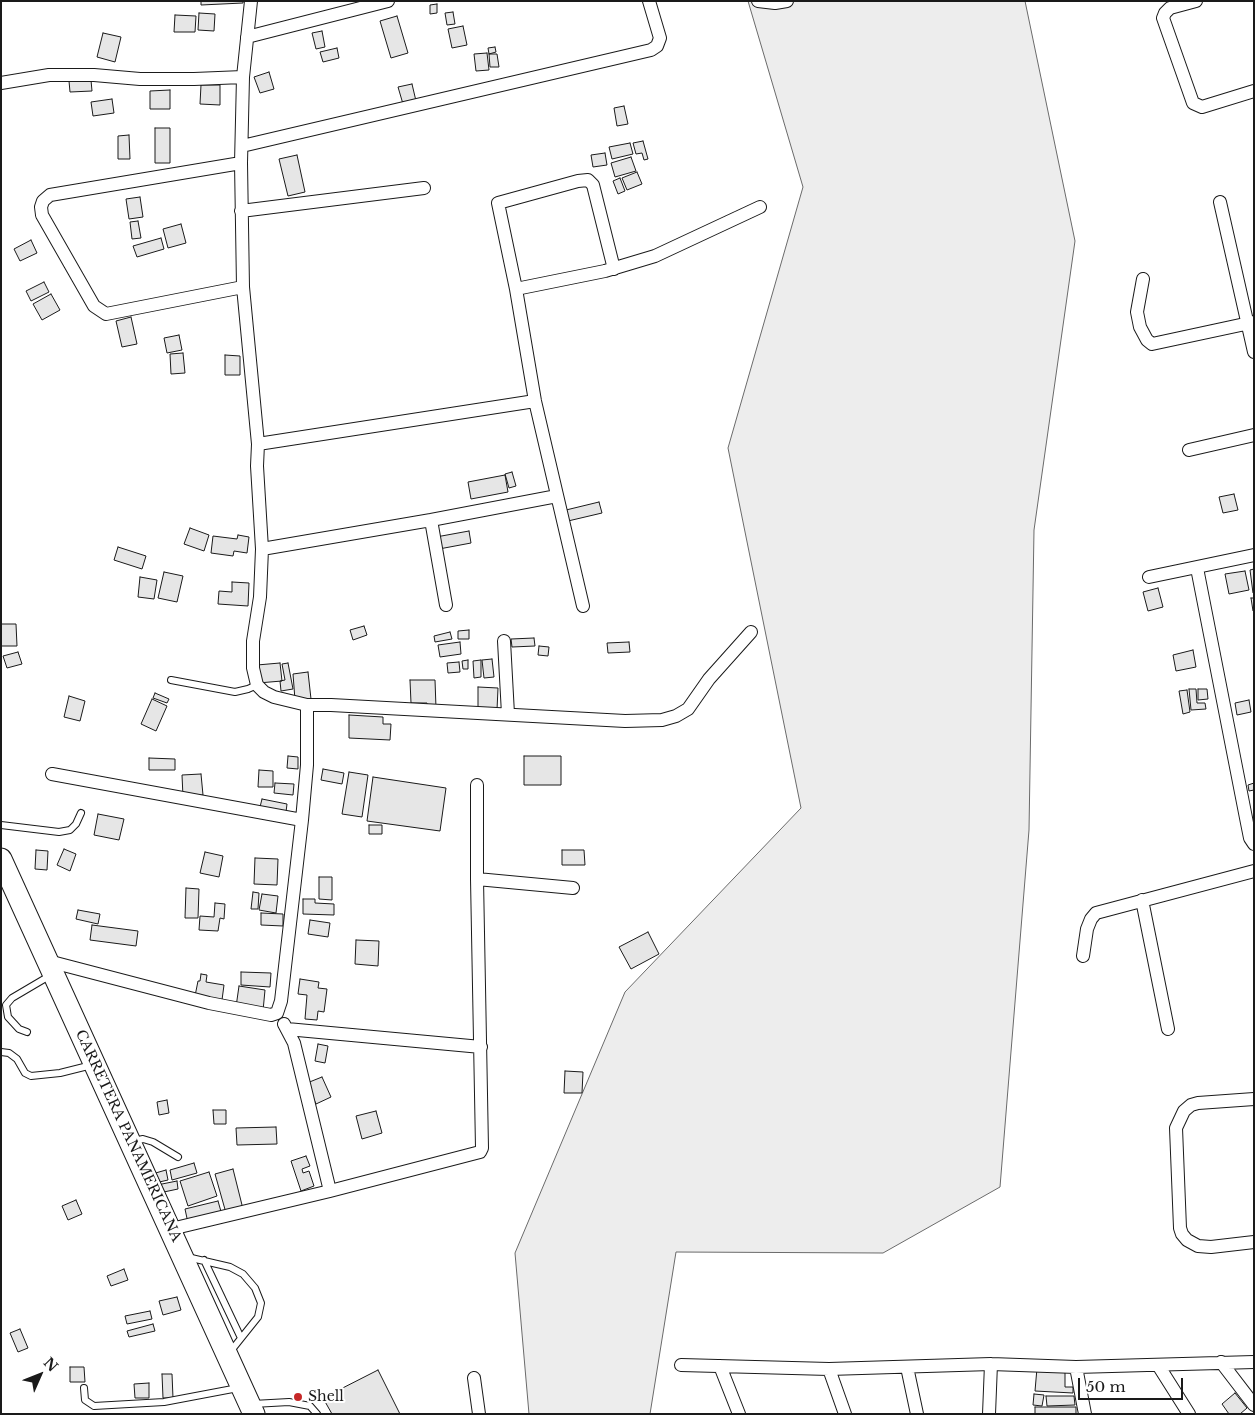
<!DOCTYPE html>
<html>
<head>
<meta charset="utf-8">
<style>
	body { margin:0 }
	#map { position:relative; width:1255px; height:1415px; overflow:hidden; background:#fff; font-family:"Libre Baskerville",serif }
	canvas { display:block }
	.frame { position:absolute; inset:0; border:2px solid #1a1a1a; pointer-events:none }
	.north { position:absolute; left:15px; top:1350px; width:50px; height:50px; -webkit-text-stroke:4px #fff; paint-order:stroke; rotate:46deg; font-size:14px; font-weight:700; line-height:20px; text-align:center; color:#1a1a1a }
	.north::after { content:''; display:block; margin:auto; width:18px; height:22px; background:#1a1a1a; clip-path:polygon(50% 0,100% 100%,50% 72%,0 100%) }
	.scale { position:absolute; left:1078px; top:1378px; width:105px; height:22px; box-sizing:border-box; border:2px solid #1a1a1a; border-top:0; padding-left:6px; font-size:15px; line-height:18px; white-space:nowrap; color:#1a1a1a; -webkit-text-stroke:4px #fff; paint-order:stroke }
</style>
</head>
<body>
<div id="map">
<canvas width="1255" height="1415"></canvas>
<div class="frame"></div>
<div class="north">N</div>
<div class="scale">50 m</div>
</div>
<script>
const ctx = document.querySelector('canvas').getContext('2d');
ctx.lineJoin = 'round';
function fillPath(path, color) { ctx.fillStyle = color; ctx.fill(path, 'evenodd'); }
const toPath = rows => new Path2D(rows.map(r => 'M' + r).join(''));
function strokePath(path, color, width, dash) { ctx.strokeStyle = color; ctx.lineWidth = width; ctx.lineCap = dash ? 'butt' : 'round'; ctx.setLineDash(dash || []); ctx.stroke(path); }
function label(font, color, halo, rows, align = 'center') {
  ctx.font = font + ' "Libre Baskerville",serif'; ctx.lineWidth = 4; ctx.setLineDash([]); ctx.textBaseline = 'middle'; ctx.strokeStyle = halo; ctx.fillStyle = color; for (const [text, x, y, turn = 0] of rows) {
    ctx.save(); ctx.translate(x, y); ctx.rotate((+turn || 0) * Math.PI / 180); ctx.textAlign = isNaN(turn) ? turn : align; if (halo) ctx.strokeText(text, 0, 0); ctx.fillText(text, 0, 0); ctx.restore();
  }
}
const green = toPath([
	[748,1,1025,1,1075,241,1034,530,1029,830,1000,1187,883,1253,676,1252,650,1414,529,1414,515,1253,625,992,801,808,728,448,803,187,748,1]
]);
const building = toPath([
	[201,1,243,1,243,3,201,5,201,1],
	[437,4,437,13,430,14,430,5,437,4],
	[453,12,455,24,447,25,445,13,453,12],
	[199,13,215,14,214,31,198,30,199,13],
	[175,15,196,16,195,32,174,32,175,15],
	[397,16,408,53,391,58,380,21,397,16],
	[463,26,467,45,452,48,448,29,463,26],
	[322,31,325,47,316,49,312,33,322,31],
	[103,33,121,37,115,62,97,57,103,33],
	[495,47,496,52,489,54,488,48,495,47],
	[337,48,339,58,323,62,320,52,337,48],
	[487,53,489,70,476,71,474,54,487,53],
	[489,54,497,54,499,67,490,67,489,54],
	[269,72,274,89,260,93,254,77,269,72],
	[91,80,92,91,70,92,69,81,91,80],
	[412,84,416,101,403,104,398,87,412,84],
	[201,85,220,85,220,105,200,104,201,85],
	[170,90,170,109,150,109,150,91,170,90],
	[112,99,114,113,93,116,91,102,112,99],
	[624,106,628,124,617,126,614,108,624,106],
	[155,128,170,128,170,163,155,163,155,128],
	[129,135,130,159,118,159,118,136,129,135],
	[643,141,648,159,644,160,642,153,636,154,633,143,643,141],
	[630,143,633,154,612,159,609,147,630,143],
	[605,153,607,165,593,167,591,155,605,153],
	[297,155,305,192,288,196,279,159,297,155],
	[631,157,636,171,615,177,611,163,631,157],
	[637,172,642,184,627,190,622,178,637,172],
	[620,178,625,191,618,194,613,181,620,178],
	[140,197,143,217,129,219,126,199,140,197],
	[138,221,141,238,132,239,130,222,138,221],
	[181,224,186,243,168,248,163,229,181,224],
	[161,238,164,249,137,257,133,246,161,238],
	[31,240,37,253,20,261,14,249,31,240],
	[44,282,49,292,31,301,26,291,44,282],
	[51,294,60,310,42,320,33,304,51,294],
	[131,317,137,344,122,347,116,321,131,317],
	[179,335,182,350,167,353,164,338,179,335],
	[183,353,185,373,171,374,170,354,183,353],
	[225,355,240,356,240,375,225,375,225,355],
	[512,472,516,486,509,488,505,474,512,472],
	[505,475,508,492,471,499,468,482,505,475],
	[1234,494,1238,510,1223,513,1219,497,1234,494],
	[599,502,602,513,568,521,566,510,599,502],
	[190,528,209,535,204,551,184,544,190,528],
	[469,531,471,543,439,549,436,537,469,531],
	[238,535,249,537,247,553,234,551,233,556,211,553,213,536,237,539,238,535],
	[118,547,146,556,142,569,114,560,118,547],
	[1254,569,1254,593,1253,593,1250,570,1254,569],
	[1245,571,1249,590,1229,594,1225,574,1245,571],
	[164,572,183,576,177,602,158,598,164,572],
	[140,577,157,580,154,599,138,597,140,577],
	[232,582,249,583,248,606,218,604,219,591,232,592,232,582],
	[1158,588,1163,607,1148,611,1143,592,1158,588],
	[1251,598,1254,598,1254,611,1253,611,1251,598],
	[1,624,16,624,17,646,1,646,1,624],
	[364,626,367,635,353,640,350,630,364,626],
	[469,630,469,639,458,639,458,631,469,630],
	[450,632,452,639,435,642,434,636,450,632],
	[534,638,535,646,512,647,511,639,534,638],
	[460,642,461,654,440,657,438,645,460,642],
	[629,642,630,652,608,653,607,643,629,642],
	[539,646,549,647,548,656,538,655,539,646],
	[1193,650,1196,667,1176,671,1173,655,1193,650],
	[18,652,22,664,7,668,3,656,18,652],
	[492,659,494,677,484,678,482,660,492,659],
	[468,660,468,669,463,669,462,661,468,660],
	[481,660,481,677,474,678,473,661,481,660],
	[459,662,460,672,448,673,447,663,459,662],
	[280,663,282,681,258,683,257,665,280,663],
	[288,663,293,689,281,691,280,681,285,680,282,664,288,663],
	[308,672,311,699,295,700,293,674,308,672],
	[410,680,435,680,436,708,427,708,427,703,411,703,410,680],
	[478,687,498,688,497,710,478,709,478,687],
	[1189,689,1196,689,1197,703,1205,703,1206,709,1191,710,1189,689],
	[1198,689,1207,689,1208,699,1198,700,1198,689],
	[1187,690,1190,712,1183,714,1179,691,1187,690],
	[155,693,169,699,167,703,153,698,155,693],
	[69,696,85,701,80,721,64,717,69,696],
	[152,699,167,706,156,731,141,724,152,699],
	[1249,700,1251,712,1237,715,1235,703,1249,700],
	[349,715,383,717,383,724,391,724,390,740,349,738,349,715],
	[288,756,298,757,298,769,287,768,288,756],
	[524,756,561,756,561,785,524,785,524,756],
	[149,758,175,759,175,770,149,770,149,758],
	[323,769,344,773,342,784,321,780,323,769],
	[259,770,273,771,273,787,258,787,259,770],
	[349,772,368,775,362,817,342,814,349,772],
	[201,774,203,795,183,797,182,775,201,774],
	[373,777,446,788,440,831,367,821,373,777],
	[275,783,294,784,293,795,274,793,275,783],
	[1254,783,1254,790,1249,791,1248,785,1254,783],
	[262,799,287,804,286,812,260,807,262,799],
	[98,814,124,819,119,840,94,835,98,814],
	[369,825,382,825,382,834,369,834,369,825],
	[64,849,76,854,70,871,57,865,64,849],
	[36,850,48,851,47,870,35,869,36,850],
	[562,850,584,850,585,865,562,865,562,850],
	[205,852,223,856,219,877,200,873,205,852],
	[255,858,278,859,277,885,254,884,255,858],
	[319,877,332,877,332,900,319,899,319,877],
	[186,888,199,889,198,918,185,918,186,888],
	[253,892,259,893,258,909,251,909,253,892],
	[262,894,278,896,276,913,259,910,262,894],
	[303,899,315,899,315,903,334,904,334,915,303,914,303,899],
	[215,903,225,904,224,919,220,918,218,931,199,930,200,916,214,917,215,903],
	[78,910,100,914,98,924,76,919,78,910],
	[261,913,283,914,283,926,261,925,261,913],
	[310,920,330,923,328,937,308,934,310,920],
	[92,925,138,931,136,946,90,940,92,925],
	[648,932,659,954,631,969,619,947,648,932],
	[356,940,379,941,378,966,355,964,356,940],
	[241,972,271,973,270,987,241,985,241,972],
	[201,974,207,975,206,982,224,985,222,1000,195,996,198,981,200,981,201,974],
	[300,979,319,982,318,988,327,989,324,1012,318,1011,317,1020,305,1019,307,995,298,994,300,979],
	[239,986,265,990,263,1011,236,1007,239,986],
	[318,1044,328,1046,325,1063,315,1061,318,1044],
	[565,1071,583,1072,582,1093,564,1093,565,1071],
	[322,1077,331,1097,316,1104,307,1083,322,1077],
	[167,1100,169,1113,159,1115,157,1102,167,1100],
	[213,1110,226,1110,226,1124,214,1124,213,1110],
	[376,1111,382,1133,362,1139,356,1116,376,1111],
	[276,1127,277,1144,237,1145,236,1128,276,1127],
	[306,1156,310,1166,302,1169,303,1173,309,1171,314,1186,301,1191,291,1161,306,1156],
	[194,1163,197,1173,172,1180,170,1170,194,1163],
	[233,1169,243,1209,226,1213,215,1174,233,1169],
	[166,1170,168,1180,155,1183,152,1174,166,1170],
	[209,1172,217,1196,188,1206,180,1181,209,1172],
	[177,1181,178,1189,159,1193,157,1185,177,1181],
	[76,1200,82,1214,68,1220,62,1206,76,1200],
	[218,1201,222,1215,188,1223,185,1209,218,1201],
	[124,1269,128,1280,111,1286,107,1276,124,1269],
	[177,1297,181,1310,163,1315,159,1301,177,1297],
	[150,1311,152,1319,127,1324,125,1316,150,1311],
	[153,1324,155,1331,129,1337,127,1331,153,1324],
	[20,1329,28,1348,18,1352,10,1333,20,1329],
	[70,1367,84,1367,85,1382,70,1382,70,1367],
	[1037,1368,1065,1370,1065,1387,1073,1387,1073,1393,1035,1391,1037,1368],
	[378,1370,400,1414,332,1414,323,1398,378,1370],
	[162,1374,172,1374,173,1398,163,1398,162,1374],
	[149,1383,149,1398,135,1398,134,1384,149,1383],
	[1235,1393,1247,1408,1240,1414,1229,1414,1222,1404,1235,1393],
	[1034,1394,1044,1395,1042,1406,1033,1405,1034,1394],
	[1046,1396,1074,1396,1075,1405,1047,1406,1046,1396],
	[1035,1407,1076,1407,1076,1414,1035,1414,1035,1407]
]);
const service = toPath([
	[171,680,235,692,248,689,257,685],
	[1,825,59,832,70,830,76,824,81,813],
	[27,1032,19,1029,8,1017,6,1005,12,998,51,975],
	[1,1052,9,1053,17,1059,25,1073,31,1076,60,1073,92,1065],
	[134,1141,143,1139,153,1142,178,1157],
	[187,1257,230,1267,243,1274,255,1288,261,1303,258,1317,230,1352],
	[204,1260,241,1338],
	[84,1388,85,1400,94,1406,164,1402,238,1388],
	[253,1404,289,1402,310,1406,317,1414]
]);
const minor = toPath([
	[251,1,243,77,241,163,243,287,258,444,257,466,262,549,260,597,253,641,253,668,257,685,264,692,274,697,307,705,307,765,302,820,281,1001,277,1013],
	[758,1,775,3,787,1],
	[1196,1,1170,8,1165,13,1163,18,1193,103,1202,107,1254,91],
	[247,37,388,1],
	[1,83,49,75,94,75,140,79,194,79,243,77],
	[242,146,651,50,657,46,660,38,649,1],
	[241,163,50,195,43,201,41,207,42,215,94,306,106,314,243,287],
	[1220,202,1254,352],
	[241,211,424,188],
	[1143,279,1137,312,1140,327,1147,340,1152,344,1254,322],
	[516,289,605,271,655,256,760,207],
	[258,444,535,401],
	[1189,450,1254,435],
	[431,520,446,605],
	[262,549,431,520,557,496],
	[1197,568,1247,823,1250,838,1254,844],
	[1149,577,1254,555],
	[583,606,535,401,516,289,498,203,578,181,588,180,593,185,614,269],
	[504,641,508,714],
	[307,705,331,705,625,721,662,720,676,716,688,709,709,679,751,632],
	[52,774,302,820],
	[477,879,573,888],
	[1142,900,1168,1029],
	[1083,956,1087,929,1091,919,1096,913,1254,871],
	[48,961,209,1003,271,1015,277,1013],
	[284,1024,294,1043,330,1191],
	[287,1029,481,1047],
	[1254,1099,1198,1103,1191,1105,1184,1111,1176,1128,1180,1228,1182,1234,1187,1240,1198,1246,1211,1247,1254,1242],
	[171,1229,330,1191,480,1152,482,1148,477,879,477,785],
	[1221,1362,1254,1405],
	[681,1365,829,1369,991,1364,1076,1367,1254,1362],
	[1158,1365,1189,1414],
	[720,1366,739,1414],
	[907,1367,917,1414],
	[1076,1367,1085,1414],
	[829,1369,845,1414],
	[474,1378,479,1414],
	[989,1414,991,1364]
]);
const trunk = toPath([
	[1,859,254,1414]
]);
const markers = [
	[298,1397,5,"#c62828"]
];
const streetNames = [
	["CARRETERA PANAMERICANA",128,1136,65]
];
const poiNames = [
	["Shell",308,1397]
];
fillPath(green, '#ededed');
strokePath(green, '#6a6a6a', 1);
fillPath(building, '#e6e6e6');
strokePath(building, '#1a1a1a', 1);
strokePath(service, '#1a1a1a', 8);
strokePath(minor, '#1a1a1a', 14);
strokePath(trunk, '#1a1a1a', 23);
strokePath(service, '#fff', 6);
strokePath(minor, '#fff', 12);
strokePath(trunk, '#fff', 21);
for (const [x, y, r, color] of markers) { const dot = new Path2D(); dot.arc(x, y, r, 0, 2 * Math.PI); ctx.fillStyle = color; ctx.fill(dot); strokePath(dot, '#fff', 2); }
label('14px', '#1a1a1a', '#fff', streetNames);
label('14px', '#1a1a1a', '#fff', poiNames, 'left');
</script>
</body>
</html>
